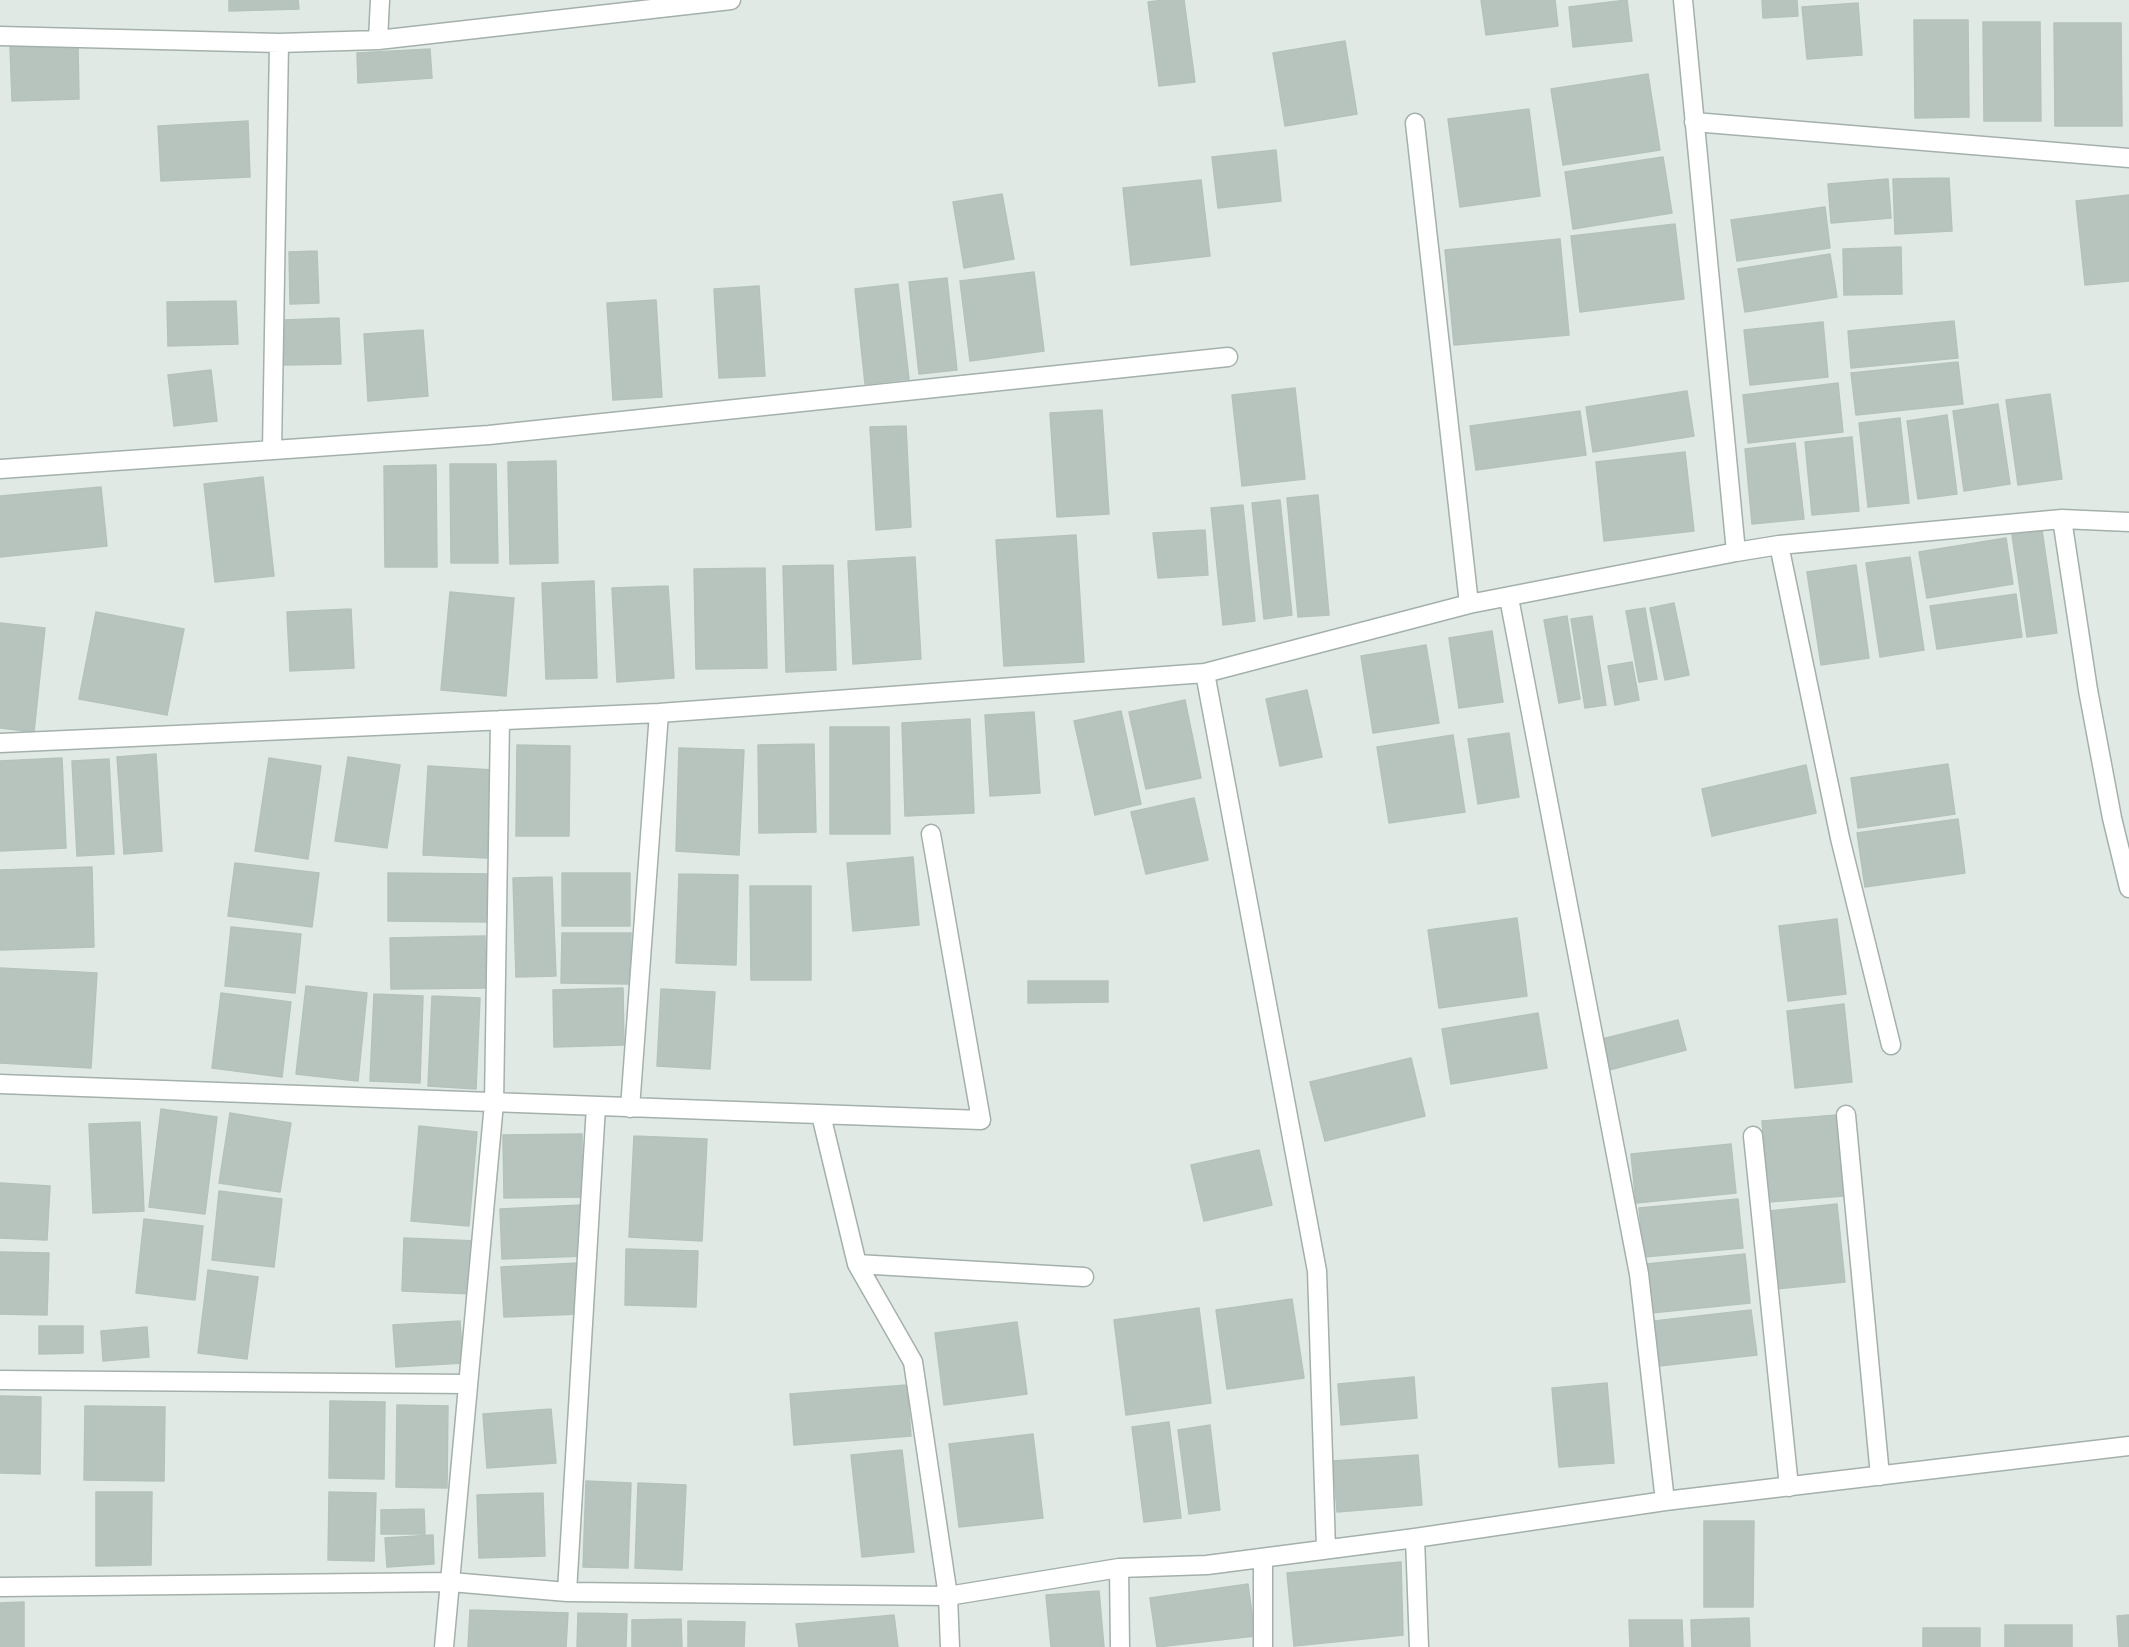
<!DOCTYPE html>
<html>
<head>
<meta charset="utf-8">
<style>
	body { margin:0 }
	canvas { display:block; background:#e1e9e5 }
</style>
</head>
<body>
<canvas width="2129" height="1647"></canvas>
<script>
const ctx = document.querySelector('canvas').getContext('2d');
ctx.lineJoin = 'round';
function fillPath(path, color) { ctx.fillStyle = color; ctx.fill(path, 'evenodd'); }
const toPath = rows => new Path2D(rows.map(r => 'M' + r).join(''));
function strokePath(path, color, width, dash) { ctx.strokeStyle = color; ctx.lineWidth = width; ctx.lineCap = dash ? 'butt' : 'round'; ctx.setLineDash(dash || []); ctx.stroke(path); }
const building = toPath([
	[229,0,298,0,299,9,229,11,229,0],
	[1164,0,1184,0,1195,82,1159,86,1148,2,1164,0],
	[1481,0,1555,0,1558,26,1486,35,1481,0],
	[1627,0,1632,41,1573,47,1569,7,1627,0],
	[1762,0,1797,0,1798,16,1763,18,1762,0],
	[1858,3,1862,55,1807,59,1802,7,1858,3],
	[1914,20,1968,20,1969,117,1915,118,1914,20],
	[1983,22,2040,22,2041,121,1984,121,1983,22],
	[2054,23,2121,23,2122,126,2055,126,2054,23],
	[1345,41,1357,114,1285,126,1273,53,1345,41],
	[78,44,79,99,12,101,10,46,78,44],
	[430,49,432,78,358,83,357,53,430,49],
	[1648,74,1660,150,1563,165,1551,89,1648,74],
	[1529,109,1540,196,1460,207,1448,119,1529,109],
	[248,121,250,177,161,181,158,126,248,121],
	[1276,150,1281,201,1218,208,1212,157,1276,150],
	[1663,157,1672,213,1573,229,1565,172,1663,157],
	[1949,178,1952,231,1895,234,1893,179,1949,178],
	[1888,179,1891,218,1831,223,1828,184,1888,179],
	[1201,180,1210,256,1131,265,1123,188,1201,180],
	[1002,194,1014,259,964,268,953,202,1002,194],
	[2129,195,2129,281,2085,285,2076,201,2129,195],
	[1825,207,1830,248,1737,261,1731,220,1825,207],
	[1675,224,1684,299,1580,312,1571,236,1675,224],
	[1560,239,1569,335,1454,345,1445,250,1560,239],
	[1901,247,1902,294,1844,295,1843,249,1901,247],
	[317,251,319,303,290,304,289,252,317,251],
	[1830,254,1837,297,1745,312,1738,269,1830,254],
	[1034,272,1044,351,970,361,960,281,1034,272],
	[947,278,957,370,919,374,909,282,947,278],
	[898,284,909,379,865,384,855,289,898,284],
	[759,286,765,376,719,378,714,289,759,286],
	[656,300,662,397,613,400,607,303,656,300],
	[236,301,238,344,168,346,167,302,236,301],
	[339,318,341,364,284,365,283,320,339,318],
	[1954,321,1958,358,1851,368,1848,331,1954,321],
	[1823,322,1828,377,1750,385,1744,330,1823,322],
	[423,330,428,396,368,401,364,334,423,330],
	[1958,362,1963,404,1856,415,1851,373,1958,362],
	[211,370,217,421,174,426,168,375,211,370],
	[1838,383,1843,432,1748,443,1743,395,1838,383],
	[1295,388,1305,479,1242,486,1232,395,1295,388],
	[1687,391,1694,436,1593,452,1586,407,1687,391],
	[2050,394,2062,479,2018,485,2006,400,2050,394],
	[1998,404,2010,484,1964,491,1953,411,1998,404],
	[1102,410,1109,514,1057,517,1050,413,1102,410],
	[1580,411,1586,455,1476,470,1470,426,1580,411],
	[1947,415,1957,494,1918,499,1907,421,1947,415],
	[1900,418,1909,503,1868,507,1859,423,1900,418],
	[906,426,911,527,876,530,870,427,906,426],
	[1852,437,1859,511,1812,515,1805,442,1852,437],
	[1795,443,1804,519,1752,524,1745,449,1795,443],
	[1685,452,1694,531,1604,541,1596,462,1685,452],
	[556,461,558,563,510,564,508,462,556,461],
	[450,464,496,464,498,563,451,563,450,464],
	[436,465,437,567,385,567,384,466,436,465],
	[263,477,274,576,215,582,204,484,263,477],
	[101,487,107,546,0,557,0,496,101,487],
	[1318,495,1329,615,1298,617,1287,498,1318,495],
	[1280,500,1292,615,1264,619,1252,503,1280,500],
	[1243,505,1255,621,1223,625,1211,508,1243,505],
	[1205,530,1208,575,1158,578,1153,533,1205,530],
	[2042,530,2057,633,2027,637,2012,535,2042,530],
	[1076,535,1084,662,1004,666,996,540,1076,535],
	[2006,538,2013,584,1927,598,1919,552,2006,538],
	[915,557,921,659,853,664,848,561,915,557],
	[1910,557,1924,650,1880,657,1866,563,1910,557],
	[833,565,836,670,786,672,783,566,833,565],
	[1856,565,1869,658,1821,665,1807,572,1856,565],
	[765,568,767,668,696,669,694,569,765,568],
	[594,581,597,678,546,679,542,583,594,581],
	[668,586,674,678,617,682,612,588,668,586],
	[450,592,514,598,506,696,441,690,450,592],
	[2016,594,2022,637,1937,649,1930,606,2016,594],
	[1674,603,1689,675,1665,680,1650,608,1674,603],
	[1645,608,1657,679,1639,682,1626,611,1645,608],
	[351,609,354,668,290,671,287,612,351,609],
	[96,612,184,629,167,715,79,699,96,612],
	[1567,616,1580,699,1559,703,1544,620,1567,616],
	[1592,616,1606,705,1585,708,1571,619,1592,616],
	[0,623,45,628,34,732,0,728,0,623],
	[1492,631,1503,702,1459,708,1449,638,1492,631],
	[1426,645,1439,723,1373,733,1361,656,1426,645],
	[1632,662,1639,700,1615,705,1608,666,1632,662],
	[1307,690,1322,757,1280,766,1266,699,1307,690],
	[1185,700,1201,778,1146,789,1129,712,1185,700],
	[1121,711,1141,804,1095,815,1074,721,1121,711],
	[1034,712,1040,793,990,796,985,715,1034,712],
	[970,719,974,813,905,816,902,723,970,719],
	[830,727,889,727,890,834,830,834,830,727],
	[1509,733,1519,797,1478,804,1468,739,1509,733],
	[1453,735,1465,812,1389,823,1377,747,1453,735],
	[814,744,816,832,759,833,758,745,814,744],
	[517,745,570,746,569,836,516,836,517,745],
	[679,748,744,750,739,855,676,851,679,748],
	[156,754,162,851,124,854,117,757,156,754],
	[348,757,400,765,387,848,335,841,348,757],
	[62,758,66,848,0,851,0,761,62,758],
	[269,758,321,766,308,859,255,851,269,758],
	[109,759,114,854,77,856,72,761,109,759],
	[1948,764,1955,814,1858,828,1851,778,1948,764],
	[1806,765,1816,813,1712,836,1702,789,1806,765],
	[428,766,493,770,487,858,423,855,428,766],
	[1194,798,1208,860,1146,874,1131,812,1194,798],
	[1958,819,1965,873,1865,887,1857,833,1958,819],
	[913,857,919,925,853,931,847,863,913,857],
	[235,863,319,873,312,927,228,916,235,863],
	[92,867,94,947,0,950,0,870,92,867],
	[388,873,490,874,490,922,388,921,388,873],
	[562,873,630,873,630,926,562,926,562,873],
	[679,874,738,875,736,965,676,963,679,874],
	[552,877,556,976,516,977,513,878,552,877],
	[750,886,811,886,811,980,751,980,750,886],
	[1517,918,1527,996,1439,1008,1428,930,1517,918],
	[1837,919,1846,994,1788,1001,1779,926,1837,919],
	[231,927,301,934,295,993,225,986,231,927],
	[562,933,631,933,630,984,561,983,562,933],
	[485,936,486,988,391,989,390,938,485,936],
	[0,968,97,973,91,1068,0,1063,0,968],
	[1028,981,1108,981,1108,1002,1028,1003,1028,981],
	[306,986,367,993,358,1081,296,1074,306,986],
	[623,988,624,1045,554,1047,553,990,623,988],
	[661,989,715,992,710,1069,657,1066,661,989],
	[221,993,291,1002,282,1077,212,1068,221,993],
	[374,994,423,996,420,1083,370,1081,374,994],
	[432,996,480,998,476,1089,428,1086,432,996],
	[1844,1004,1852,1082,1795,1088,1787,1011,1844,1004],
	[1538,1013,1547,1068,1451,1084,1442,1029,1538,1013],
	[1678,1020,1686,1050,1609,1070,1602,1039,1678,1020],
	[1411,1058,1425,1116,1325,1141,1310,1082,1411,1058],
	[161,1109,217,1117,205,1214,149,1207,161,1109],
	[230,1113,291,1123,280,1192,219,1183,230,1113],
	[1837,1115,1844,1196,1769,1202,1762,1121,1837,1115],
	[140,1122,144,1211,93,1213,89,1124,140,1122],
	[419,1126,477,1132,469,1226,411,1221,419,1126],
	[582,1134,582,1197,504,1198,503,1135,582,1134],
	[634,1136,707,1139,702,1241,629,1237,634,1136],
	[1731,1144,1736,1193,1636,1203,1631,1154,1731,1144],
	[1259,1150,1272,1205,1204,1221,1191,1165,1259,1150],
	[0,1183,50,1186,47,1240,0,1238,0,1183],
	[219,1191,282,1199,274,1267,212,1260,219,1191],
	[1738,1199,1743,1248,1644,1257,1639,1208,1738,1199],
	[1837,1204,1845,1282,1776,1289,1769,1211,1837,1204],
	[582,1205,585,1256,502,1259,500,1209,582,1205],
	[144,1219,203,1226,195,1300,136,1293,144,1219],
	[404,1238,477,1241,474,1294,402,1291,404,1238],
	[626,1249,698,1251,696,1307,625,1305,626,1249],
	[0,1252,49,1253,47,1315,0,1314,0,1252],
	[1745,1254,1750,1303,1651,1313,1646,1264,1745,1254],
	[578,1263,580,1314,504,1317,501,1267,578,1263],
	[208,1270,258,1277,247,1359,198,1353,208,1270],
	[1292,1299,1304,1378,1227,1389,1216,1310,1292,1299],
	[1199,1308,1211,1403,1126,1415,1114,1320,1199,1308],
	[1751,1310,1757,1355,1659,1366,1654,1321,1751,1310],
	[460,1321,463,1363,396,1367,393,1325,460,1321],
	[1017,1322,1027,1394,944,1405,935,1333,1017,1322],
	[39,1326,83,1326,83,1353,39,1354,39,1326],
	[147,1327,149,1357,103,1361,101,1331,147,1327],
	[1414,1377,1417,1418,1341,1425,1338,1384,1414,1377],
	[1607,1383,1614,1463,1559,1467,1552,1388,1607,1383],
	[907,1385,911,1436,794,1445,790,1394,907,1385],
	[0,1396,41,1397,40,1474,0,1473,0,1396],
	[330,1401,385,1402,384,1479,329,1478,330,1401],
	[397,1405,448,1406,447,1488,396,1487,397,1405],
	[85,1406,165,1407,164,1481,84,1480,85,1406],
	[551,1409,556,1463,487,1468,483,1414,551,1409],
	[1169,1422,1181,1518,1144,1522,1132,1427,1169,1422],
	[1210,1425,1220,1510,1189,1514,1178,1430,1210,1425],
	[1033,1434,1043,1518,959,1527,949,1444,1033,1434],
	[902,1450,914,1552,862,1557,851,1455,902,1450],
	[1418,1455,1422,1505,1337,1512,1333,1461,1418,1455],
	[586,1481,631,1483,628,1568,583,1567,586,1481],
	[638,1483,686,1485,682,1570,635,1568,638,1483],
	[96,1492,152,1492,151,1565,96,1566,96,1492],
	[329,1492,376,1493,374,1561,328,1560,329,1492],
	[543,1493,545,1556,479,1558,477,1495,543,1493],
	[424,1509,425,1534,381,1534,381,1510,424,1509],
	[1704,1521,1754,1521,1753,1607,1704,1607,1704,1521],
	[433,1535,434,1564,387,1567,385,1538,433,1535],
	[1401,1562,1403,1635,1294,1646,1287,1573,1401,1562],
	[1248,1584,1255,1636,1157,1647,1150,1598,1248,1584],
	[1099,1591,1104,1647,1051,1647,1046,1595,1099,1591],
	[24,1602,24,1647,0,1647,0,1603,24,1602],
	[470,1610,568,1613,566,1647,468,1647,470,1610],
	[578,1613,627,1614,626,1647,577,1647,578,1613],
	[894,1615,898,1647,799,1647,796,1624,894,1615],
	[2129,1615,2129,1647,2119,1647,2117,1616,2129,1615],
	[1749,1618,1750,1647,1692,1647,1691,1620,1749,1618],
	[681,1619,682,1647,632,1647,632,1620,681,1619],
	[1629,1620,1682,1620,1683,1647,1630,1647,1629,1620],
	[688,1621,745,1622,744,1647,688,1647,688,1621],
	[2005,1625,2072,1625,2072,1647,2005,1647,2005,1625],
	[1923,1628,1980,1628,1980,1647,1923,1647,1923,1628]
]);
const street = toPath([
	[380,0,378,40,731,0],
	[1683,0,1736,552],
	[0,36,279,43,378,40],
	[1694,122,2129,158],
	[1415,123,1469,604],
	[272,450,279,43],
	[0,469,489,435,1228,357],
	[2062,519,2129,522],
	[1779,545,1840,838,1891,1045],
	[1509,598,1639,1274,1665,1501],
	[1205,673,1317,1271,1326,1549],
	[0,743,659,713,1205,673,1469,604,1736,552,1779,545,2062,519,2088,690,2112,818,2129,888],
	[0,1084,981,1120,931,834],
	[630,1108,659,713],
	[821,1115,857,1264,913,1362,948,1596,950,1647],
	[1846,1115,1880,1476],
	[1753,1136,1789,1487],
	[857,1264,1084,1277],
	[0,1380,468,1384],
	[1415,1538,1419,1647],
	[1119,1568,1120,1647],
	[0,1587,451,1582,567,1592,948,1596,1119,1568,1207,1565,1415,1538,1665,1501,2129,1446],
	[567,1592,596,1106],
	[444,1647,494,1103,500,720],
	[1263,1647,1263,1558]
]);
fillPath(building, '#b7c4be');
strokePath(building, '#b4c2bc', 1.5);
strokePath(street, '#a4b0ac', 21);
strokePath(street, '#fff', 18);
</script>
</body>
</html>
